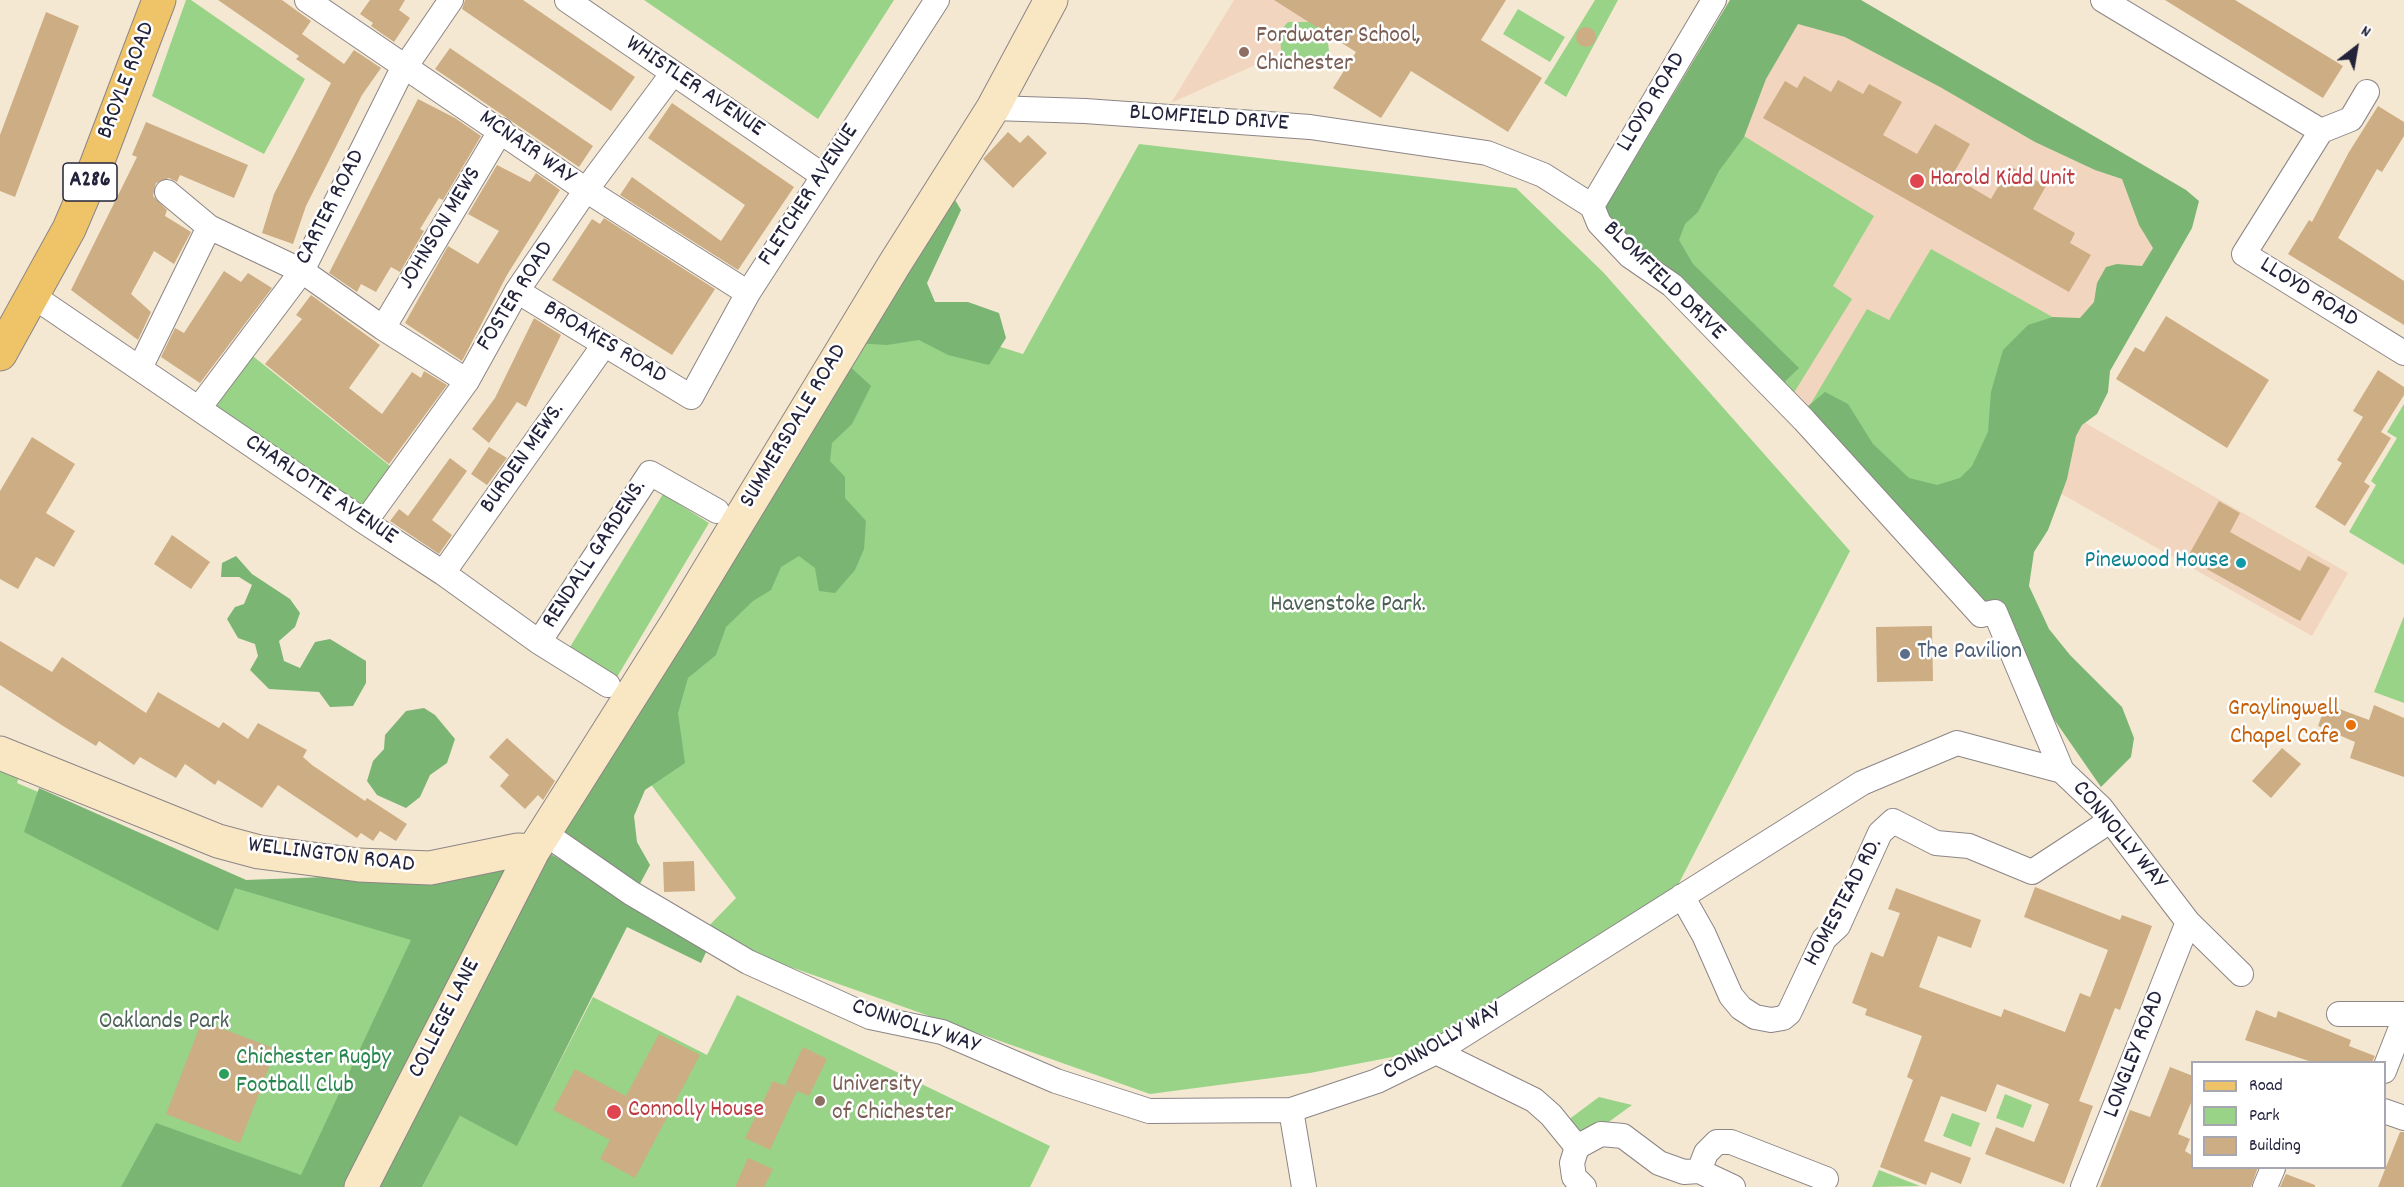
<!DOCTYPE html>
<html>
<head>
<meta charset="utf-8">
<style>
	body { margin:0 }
	#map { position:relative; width:2404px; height:1187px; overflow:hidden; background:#f5e8d2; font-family:Dekko,sans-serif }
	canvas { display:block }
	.legend { position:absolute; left:2191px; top:1061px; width:195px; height:108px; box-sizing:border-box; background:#fff; border:2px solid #a7a7b1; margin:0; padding:8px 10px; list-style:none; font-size:18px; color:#22223b }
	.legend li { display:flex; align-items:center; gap:12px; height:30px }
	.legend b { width:30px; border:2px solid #a7a7b1 }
	.north { position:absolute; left:2326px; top:18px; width:60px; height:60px; -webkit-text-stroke:4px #fff; paint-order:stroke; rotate:31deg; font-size:16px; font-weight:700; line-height:24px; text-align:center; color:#22223b }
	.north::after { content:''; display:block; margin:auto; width:21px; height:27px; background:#22223b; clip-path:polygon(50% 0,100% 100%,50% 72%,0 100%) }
</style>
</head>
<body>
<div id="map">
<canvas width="2404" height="1187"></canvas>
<ul class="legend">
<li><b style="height:8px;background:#efc469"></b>Road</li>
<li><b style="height:16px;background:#98d387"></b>Park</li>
<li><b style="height:16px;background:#cdad84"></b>Building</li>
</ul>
<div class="north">N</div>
</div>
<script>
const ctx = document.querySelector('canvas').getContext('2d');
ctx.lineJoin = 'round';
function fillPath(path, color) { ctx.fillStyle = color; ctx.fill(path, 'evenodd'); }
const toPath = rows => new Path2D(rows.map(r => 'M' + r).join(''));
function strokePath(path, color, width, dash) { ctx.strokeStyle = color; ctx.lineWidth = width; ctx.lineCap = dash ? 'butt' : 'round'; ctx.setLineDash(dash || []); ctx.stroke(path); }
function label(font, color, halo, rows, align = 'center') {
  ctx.font = font + ' Dekko,sans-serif'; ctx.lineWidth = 5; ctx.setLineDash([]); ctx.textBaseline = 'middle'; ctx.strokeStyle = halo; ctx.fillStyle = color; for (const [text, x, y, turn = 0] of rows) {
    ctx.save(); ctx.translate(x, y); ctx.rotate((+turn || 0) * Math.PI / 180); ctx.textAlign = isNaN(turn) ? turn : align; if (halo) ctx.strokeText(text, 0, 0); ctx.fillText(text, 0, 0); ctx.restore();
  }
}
const built = toPath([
	[1234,0,1399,0,1171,103],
	[1730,0,1861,0,2186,190,1960,584,1601,215],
	[2066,412,2348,573,2312,636,2030,476]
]);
const green = toPath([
	[186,0,191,0,305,79,264,154,152,96],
	[644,0,894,0,818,119],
	[1595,0,1618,0,1566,97,1544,83],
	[1518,9,1565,37,1550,62,1503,34],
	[1288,22,1319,22,1326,28,1329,51,1322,59,1292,61,1281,52,1280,31],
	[1674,93,1874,216,1833,286,1852,299,1782,412,1601,215],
	[1139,144,1516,188,1603,272,1850,551,1677,887,1413,1053,1310,1073,1150,1094,700,935,736,898,616,738,876,308,1023,354],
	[1931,249,2099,343,1960,584,1797,427,1867,309,1889,320],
	[244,349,395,470,363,509,210,404],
	[2404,404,2404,565,2349,532,2376,485,2371,481,2397,438,2387,432],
	[663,494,709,523,614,682,567,652],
	[2404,616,2404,703,2374,692],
	[0,756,23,765,17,783,246,880,489,878,329,1187,0,1187],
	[737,995,1050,1146,1030,1187,422,1187,460,1116,517,1145,593,997,707,1055],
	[2005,1094,2032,1105,2023,1128,1996,1118],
	[1599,1097,1632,1105,1599,1129,1573,1135,1564,1123],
	[1952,1113,1980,1123,1971,1147,1943,1136],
	[1879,1170,1920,1186,1872,1187]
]);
const forest = toPath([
	[1730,0,1861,0,2186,190,2199,201,2192,228,2110,371,2108,392,2097,414,2082,425,2076,436,2067,479,2048,530,2034,552,2029,586,2049,629,2070,655,2122,707,2134,738,2131,757,2101,787,1960,584,1790,421,1825,392,1848,404,1873,444,1909,478,1937,485,1960,478,1972,466,1988,432,1991,392,2003,350,2028,325,2053,317,2080,318,2094,302,2097,283,2106,267,2117,264,2142,266,2153,248,2139,225,2122,179,2095,170,2035,142,1940,87,1845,37,1798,24,1766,79,1744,137,1719,171,1698,212,1685,224,1679,240,1693,264,1799,368,1775,391,1601,215],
	[951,193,961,210,927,283,935,302,968,302,999,313,1006,338,989,365,948,355,919,340,887,345,855,343],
	[844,361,871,386,852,424,832,443,830,461,845,477,845,498,866,521,864,549,855,570,835,593,819,591,815,568,799,556,781,567,771,590,753,601,726,627,716,655,688,678,678,713,685,763,645,790,634,816,637,842,650,865,634,895,553,843],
	[236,556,252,574,290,599,300,613,295,627,279,641,284,661,300,668,315,642,330,639,366,661,366,683,353,706,330,707,319,692,269,689,250,670,258,656,255,644,238,638,227,619,235,607,244,604,252,585,239,577,221,577,222,563],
	[424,708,435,715,455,739,447,763,430,775,420,797,406,808,377,795,367,781,373,761,384,749,385,735,406,711],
	[39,788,246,880,535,869,546,851,708,948,701,963,627,927,517,1146,460,1116,422,1187,121,1187,156,1123,301,1175,411,940,235,888,218,931,24,832]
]);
const building = toPath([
	[218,0,282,0,311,21,302,34,344,64,354,50,381,68,362,95,306,206,293,244,262,233,274,194,331,83,296,59,299,56],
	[370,0,405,0,399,10,410,18,394,42,371,26,373,23,360,14],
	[465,0,523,0,635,77,611,111,462,9],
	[1274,0,1506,0,1481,40,1542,78,1508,132,1411,71,1381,118,1333,88,1356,52],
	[2165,0,2235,0,2343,66,2323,98],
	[46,12,79,26,15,197,0,191,0,135],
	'1576 37a10 10 0 1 1 20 0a10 10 0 1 1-20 0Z',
	[450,48,593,146,579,167,435,69],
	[1804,76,1831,92,1838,80,1863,94,1869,84,1902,102,1883,135,1917,154,1935,124,1970,144,1952,176,1991,199,2010,166,2046,186,2033,209,2075,233,2070,243,2091,255,2069,292,1763,118,1785,81,1797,88],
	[418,99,455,118,481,136,443,200,439,198,420,229,424,231,400,272,391,267,376,292,361,284,357,292,329,273],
	[672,103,794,187,738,270,620,195,632,177,721,241,745,205,648,138],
	[2378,106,2404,122,2404,136,2382,172,2377,169,2338,238,2404,281,2404,325,2288,254,2309,220,2312,222,2349,152],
	[146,122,248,165,234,198,180,175,177,182,169,178,156,183,153,196,167,210,165,216,191,232,174,264,154,251,131,294,151,312,138,340,71,290,137,157,132,155],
	[1008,132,1020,143,1028,135,1047,153,1013,188,983,159],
	[497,165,530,182,536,173,560,190,507,275,462,361,405,323,448,246,478,264,499,231,468,214],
	[604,218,715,289,672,355,552,280,592,219,600,224],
	[224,271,241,282,248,273,272,288,200,383,161,357,175,328,184,333],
	[311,295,380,345,349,388,382,414,412,372,421,378,424,371,447,385,389,464,265,364,302,319,296,315],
	[2166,316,2269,380,2227,448,2116,379,2135,347,2144,352],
	[534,318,561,335,526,407,517,402,489,443,472,429,495,398],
	[2378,370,2404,387,2404,395,2381,432,2391,438,2364,482,2370,486,2345,526,2315,507,2342,463,2337,460,2363,417,2353,411],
	[32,437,75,464,46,513,75,531,54,567,36,557,18,589,0,579,0,491],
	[489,447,507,458,487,485,471,474],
	[450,458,467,471,432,520,452,535,439,554,390,521,399,509,408,516],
	[2219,501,2240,513,2230,532,2300,571,2308,556,2330,568,2300,621,2187,558],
	[172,535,210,562,191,589,154,564],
	[1932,626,1933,681,1877,682,1876,627],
	[0,641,52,672,62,657,146,713,158,692,219,728,223,722,248,739,258,723,307,750,303,757,312,765,365,801,367,798,407,824,396,841,380,831,373,841,361,833,357,838,278,785,262,808,218,780,215,785,185,764,176,778,140,757,134,765,99,741,96,746,63,726,0,685],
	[2326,704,2369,720,2374,705,2404,718,2404,777,2350,758,2355,742,2318,726],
	[507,738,555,781,543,800,538,795,525,809,500,786,509,775,489,757],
	[2282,748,2301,764,2271,798,2252,781],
	[694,861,695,891,664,892,663,862],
	[2035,887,2120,920,2122,915,2152,926,2120,1010,2115,1008,2079,1101,2093,1106,2064,1184,1985,1154,1996,1127,2034,1142,2049,1104,1997,1084,1986,1112,1941,1096,1924,1141,1971,1158,1961,1184,1931,1172,1926,1185,1880,1167,1913,1080,1907,1077,1922,1036,1865,1015,1867,1009,1852,1003,1871,952,1883,957,1900,913,1888,909,1896,888,1981,920,1971,948,1938,936,1919,987,2001,1017,2004,1009,2065,1032,2080,993,2090,997,2108,950,2024,917],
	[2256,1010,2276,1018,2278,1011,2351,1040,2349,1046,2375,1056,2372,1062,2312,1062,2245,1040],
	[202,1021,276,1049,240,1143,166,1114],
	[659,1034,700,1055,635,1178,600,1159,610,1140,553,1110,575,1069,626,1096],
	[803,1047,827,1059,809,1096,797,1091,770,1150,745,1138,773,1081,796,1090,785,1085],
	[2170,1067,2193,1076,2193,1098,2178,1134,2190,1139,2185,1151,2193,1156,2193,1167,2258,1167,2251,1187,2100,1187,2130,1110,2150,1117],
	[2400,1132,2404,1132,2404,1187,2378,1187],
	[748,1158,773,1169,764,1187,735,1187],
	[2286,1174,2315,1185,2315,1187,2280,1187]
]);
const street = toPath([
	[307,0,586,190,748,293],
	[567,0,822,175],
	[2103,0,2321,131,2244,254,2404,353],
	[993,108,1085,111,1310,127,1487,153,1543,175,1592,206,1599,223,1630,256,1672,285,1804,420,1981,615,1995,612,2062,771],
	[2321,131,2351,119,2367,92],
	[167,192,209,227,302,271,383,328,467,381],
	[1592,206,1714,0],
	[517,291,691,397,748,293,937,0],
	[33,296,365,522,443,573,539,642,608,685],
	[383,328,501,130],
	[140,368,209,227],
	[199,408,302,271,399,76,451,0],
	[365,522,467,381,517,291,586,190,673,73],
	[443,573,604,345],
	[539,642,650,473,717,511],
	[546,834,631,893,748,962,870,1017,942,1032,1056,1081,1149,1111,1291,1110,1377,1081,1436,1052,1862,783,1957,743,2062,771,2101,808,2188,922,2241,974],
	[1682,896,1704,935,1731,996,1741,1008,1755,1017,1771,1020,1783,1018,1789,1013,1824,939,1838,926,1880,833,1893,821,1936,843,1969,846,2032,872,2110,821],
	[2339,1014,2404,1014],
	[1436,1052,1534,1100,1551,1115,1577,1147,1601,1134,1623,1136,1659,1163,1684,1172,1699,1171,1706,1153,1717,1142,1731,1142,1826,1179],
	[2384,1071,2404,1020],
	[1291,1110,1304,1187],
	[2384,1111,2404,1118],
	[1577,1147,1572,1163,1574,1177,1584,1187],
	[1699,1171,1733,1187],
	[2083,1187,2188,922],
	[2265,1187,2273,1168]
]);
const secondary = toPath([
	[0,753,218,841,259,852,359,865,430,868,518,850,533,851],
	[361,1187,533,851,680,618,894,265,993,108,1051,0]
]);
const primary = toPath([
	[0,354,69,229,96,166,159,0]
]);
const markers = [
	[1244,52,6,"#8d6e63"],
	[1917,181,8,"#e0444e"],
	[2241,563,6,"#0f9aa8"],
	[1905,654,6,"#5c6f8a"],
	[2351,725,6,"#e8710a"],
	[224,1074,6,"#2e9e5b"],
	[820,1101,6,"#8d6e63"],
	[614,1112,8,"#e0444e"]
];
const shields = [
	[90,182,54]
];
const shieldNames = [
	["A286",90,182]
];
const educationNames = [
	["Fordwater School,",1256,38],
	["Chichester",1256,66],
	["University",832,1087],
	["of Chichester",832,1115]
];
const streetNames = [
	["BROYLE ROAD",128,81,-69],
	["WHISTLER AVENUE",694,88,34],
	["LLOYD ROAD",1653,103,-59],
	["BLOMFIELD DRIVE",1209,120,4],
	["MCNAIR WAY",526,149,35],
	["FLETCHER AVENUE",810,196,-57],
	["CARTER ROAD",332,208,-63],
	["JOHNSON MEWS",442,229,-59],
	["BLOMFIELD DRIVE",1663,282,44],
	["LLOYD ROAD",2308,294,32],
	["FOSTER ROAD",517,297,-58],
	["BROAKES ROAD",604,344,31],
	["SUMMERSDALE ROAD",795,427,-59],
	["BURDEN MEWS.",524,459,-55],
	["CHARLOTTE AVENUE",320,491,34],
	["RENDALL GARDENS.",596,555,-57],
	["CONNOLLY WAY",2118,836,50],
	["WELLINGTON ROAD",331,857,7],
	["HOMESTEAD RD.",1845,903,-62],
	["COLLEGE LANE",446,1019,-63],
	["CONNOLLY WAY",915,1028,18],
	["CONNOLLY WAY",1443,1043,-30],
	["LONGLEY ROAD",2136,1055,-69]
];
const healthNames = [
	["Harold Kidd Unit",1930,181],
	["Connolly House",628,1112]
];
const cultureNames = [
	["Pinewood House",2229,563]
];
const parkNames = [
	["Havenstoke Park.",1348,607],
	["Oaklands Park",164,1024]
];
const serviceNames = [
	["The Pavilion",1917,654]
];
const foodNames = [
	["Graylingwell",2339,711],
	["Chapel Cafe",2339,739]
];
const leisureNames = [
	["Chichester Rugby",236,1060],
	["Football Club",236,1088]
];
fillPath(built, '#f2d5be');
fillPath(green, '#98d387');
fillPath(forest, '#7ab574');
fillPath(building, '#cdad84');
strokePath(street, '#8c8586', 26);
strokePath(secondary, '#8c8586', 35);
strokePath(primary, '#8c8586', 35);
strokePath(street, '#fff', 24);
strokePath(secondary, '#f9e7c3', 33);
strokePath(primary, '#efc469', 33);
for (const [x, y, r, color] of markers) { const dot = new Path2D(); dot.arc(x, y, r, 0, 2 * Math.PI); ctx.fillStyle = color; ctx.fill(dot); strokePath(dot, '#fff', 2); }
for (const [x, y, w] of shields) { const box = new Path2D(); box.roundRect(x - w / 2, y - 19, w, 38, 4.5); ctx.fillStyle = '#fff'; ctx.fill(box); strokePath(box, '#22223b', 1.5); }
label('bold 22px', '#22223b', null, shieldNames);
label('24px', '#785e54', '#fff', educationNames, 'left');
label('24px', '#22223b', '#fff', streetNames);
label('24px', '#be3a42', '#fff', healthNames, 'left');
label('24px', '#0d838f', '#fff', cultureNames, 'right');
label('24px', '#4b6056', '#fff', parkNames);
label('24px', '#4e5e75', '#fff', serviceNames, 'left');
label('24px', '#c56008', '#fff', foodNames, 'right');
label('24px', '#27864d', '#fff', leisureNames, 'left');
</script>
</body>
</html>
